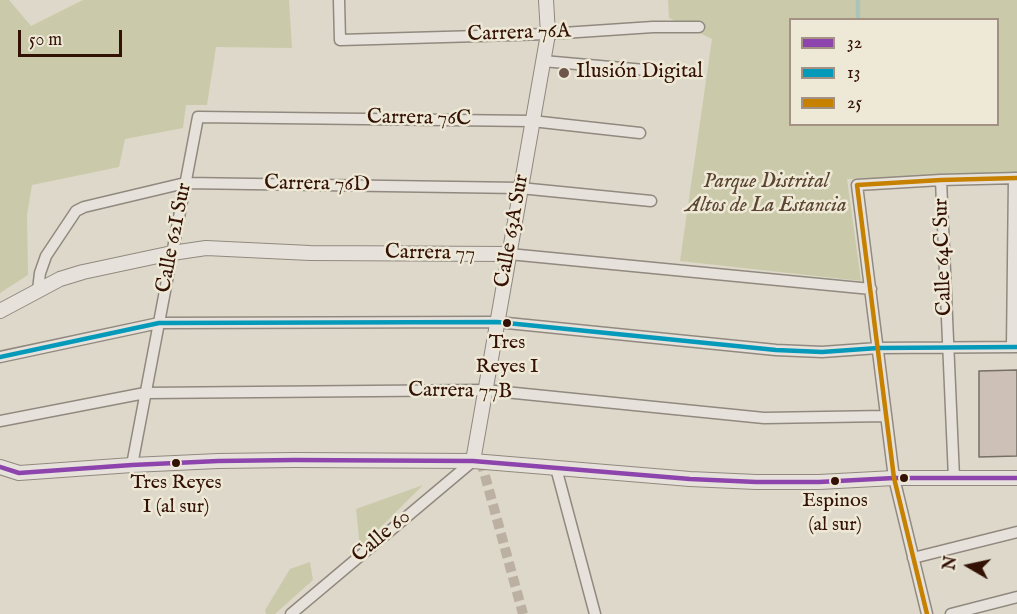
<!DOCTYPE html>
<html>
<head>
<meta charset="utf-8">
<style>
	body { margin:0 }
	#map { position:relative; width:1017px; height:614px; overflow:hidden; background:#ddd8c9; font-family:"IM FELL English",serif }
	canvas { display:block }
	.legend { position:absolute; left:789px; top:18px; width:210px; height:108px; box-sizing:border-box; background:#eee8d7; border:2px solid #a39283; margin:0; padding:8px 10px; list-style:none; font-size:18px; color:#331105 }
	.legend li { display:flex; align-items:center; gap:12px; height:30px }
	.legend b { width:30px; border:2px solid #a39283 }
	.north { position:absolute; left:939px; top:536px; width:60px; height:60px; -webkit-text-stroke:4px #eee8d7; paint-order:stroke; rotate:279deg; font-size:16px; font-weight:700; line-height:24px; text-align:center; color:#331105 }
	.north::after { content:''; display:block; margin:auto; width:21px; height:27px; background:#331105; clip-path:polygon(50% 0,100% 100%,50% 72%,0 100%) }
	.scale { position:absolute; left:18px; top:30px; width:104px; height:27px; box-sizing:border-box; border:3px solid #331105; border-top:0; padding-left:8px; font-size:18px; line-height:21px; white-space:nowrap; color:#331105; -webkit-text-stroke:4px #eee8d7; paint-order:stroke }
</style>
</head>
<body>
<div id="map">
<canvas width="1017" height="614"></canvas>
<ul class="legend">
<li><b style="height:8px;background:#8e44ad"></b>32</li>
<li><b style="height:8px;background:#059aba"></b>13</li>
<li><b style="height:8px;background:#c68101"></b>25</li>
</ul>
<div class="north">N</div>
<div class="scale">50 m</div>
</div>
<script>
const ctx = document.querySelector('canvas').getContext('2d');
ctx.lineJoin = 'round';
function fillPath(path, color) { ctx.fillStyle = color; ctx.fill(path, 'evenodd'); }
const toPath = rows => new Path2D(rows.map(r => 'M' + r).join(''));
function strokePath(path, color, width, dash) { ctx.strokeStyle = color; ctx.lineWidth = width; ctx.lineCap = dash ? 'butt' : 'round'; ctx.setLineDash(dash || []); ctx.stroke(path); }
function label(font, color, halo, rows, align = 'center') {
  ctx.font = font + ' "IM FELL English",serif'; ctx.lineWidth = 5; ctx.setLineDash([]); ctx.textBaseline = 'middle'; ctx.strokeStyle = halo; ctx.fillStyle = color; for (const [text, x, y, turn = 0] of rows) {
    ctx.save(); ctx.translate(x, y); ctx.rotate((+turn || 0) * Math.PI / 180); ctx.textAlign = isNaN(turn) ? turn : align; if (halo) ctx.strokeText(text, 0, 0); ctx.fillText(text, 0, 0); ctx.restore();
  }
}
const green = toPath([
	[0,0,9,0,31,26,83,0,289,0,292,48,216,47,207,105,186,105,183,128,125,139,119,167,32,185,27,215,28,275,0,293],
	[668,0,1017,0,1017,174,847,179,861,281,680,261,712,39,669,18],
	[790,20,998,20,998,124,790,124],
	[423,485,360,548,356,509],
	[310,562,313,580,275,614,266,614,265,610,290,569]
]);
const stream = toPath([
	[858,0,858,20]
]);
const building = toPath([
	[1017,370,1017,456,979,457,979,371,1017,370]
]);
const minorTunnel = toPath([
	[481,461,523,614]
]);
const minor = toPath([
	[339,0,340,40,548,34,653,27,699,27],
	[543,61,656,71],
	[941,180,954,478],
	[509,254,871,289],
	[38,290,40,273,46,256,76,211,84,207,185,183,520,188,651,201],
	[1012,347,1014,178],
	[0,357,159,323,497,322,776,350,822,352,878,348,1017,347],
	[0,421,145,393,485,390,764,418,886,416],
	[132,465,198,117,532,121,640,133],
	[556,468,595,614],
	[913,558,1017,532],
	[291,614,473,461],
	[927,614,894,478,857,185,941,180,1017,178],
	[951,614,1017,597]
]);
const tertiary = toPath([
	[0,311,60,279,83,272,172,253,206,248,310,253,509,254],
	[473,461,548,34,546,0],
	[0,467,19,473,132,465,218,461,294,460,473,461,690,479,756,482,819,482,894,478,1017,478]
]);
const bus1 = toPath([
	[0,467,19,473,132,465,218,461,294,460,473,461,690,479,756,482,819,482,894,478,1017,478]
]);
const bus2 = toPath([
	[0,357,159,323,497,322,776,350,822,352,878,348,1017,347]
]);
const bus3 = toPath([
	[927,614,894,478,857,185,941,180,1017,178]
]);
const markers = [
	[564,73,6,"#6e574a"],
	[507,323,5,"#331105"],
	[176,463,5,"#331105"],
	[904,478,5,"#331105"],
	[835,481,5,"#331105"]
];
const busNames = [
	["Tres",507,344],
	["Reyes I",507,368],
	["Tres Reyes",176,484],
	["I (al sur)",176,508],
	["Espinos",835,502],
	["(al sur)",835,526]
];
const streetNames = [
	["Carrera 76A",519,34,-2],
	["Carrera 76C",419,119,1],
	["Carrera 76D",317,185,1],
	["Calle 63A Sur",513,231,-80],
	["Calle 62I Sur",175,238,-79],
	["Carrera 77",430,254,1],
	["Calle 64C Sur",944,257,-92],
	["Carrera 77B",460,392,1],
	["Calle 60",382,537,-40]
];
const poiNames = [
	["Ilusión Digital",576,73]
];
const parkNames = [
	["Parque Distrital",766,183],
	["Altos de La Estancia",766,207]
];
fillPath(green, '#cacaaa');
strokePath(stream, '#abc4ba', 4.5);
fillPath(building, '#cdc0b6');
strokePath(building, '#776e65', 1.5);
strokePath(minorTunnel, '#bbb0a2', 10, [10, 5]);
strokePath(minor, '#91897f', 13);
strokePath(tertiary, '#91897f', 16);
strokePath(minor, '#e6e2db', 10);
strokePath(tertiary, '#e6e2db', 14);
strokePath(bus1, '#8e44ad', 4.5);
strokePath(bus2, '#059aba', 4.5);
strokePath(bus3, '#c68101', 4.5);
for (const [x, y, r, color] of markers) { const dot = new Path2D(); dot.arc(x, y, r, 0, 2 * Math.PI); ctx.fillStyle = color; ctx.fill(dot); strokePath(dot, '#eee8d7', 2); }
label('20px', '#331105', '#eee8d7', busNames);
label('21px', '#331105', '#eee8d7', streetNames);
label('21px', '#331105', '#eee8d7', poiNames, 'left');
label('italic 21px', '#5c452f', '#eee8d7', parkNames);
</script>
</body>
</html>
